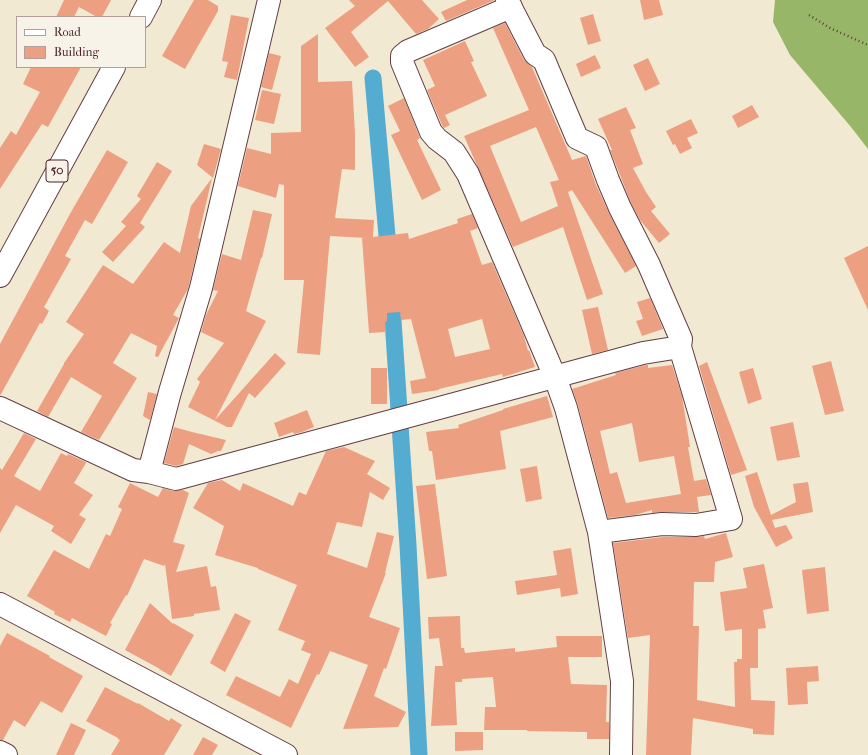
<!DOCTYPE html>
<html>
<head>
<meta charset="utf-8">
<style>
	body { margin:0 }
	#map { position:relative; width:868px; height:755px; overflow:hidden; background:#f2e9d3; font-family:"IM FELL French Canon",serif }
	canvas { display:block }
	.legend { position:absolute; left:16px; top:16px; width:130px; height:52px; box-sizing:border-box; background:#f7f3e8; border:1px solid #b29e9c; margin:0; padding:5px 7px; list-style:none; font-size:12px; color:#4a1f2b }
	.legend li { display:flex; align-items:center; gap:8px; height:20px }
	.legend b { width:20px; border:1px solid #b29e9c }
</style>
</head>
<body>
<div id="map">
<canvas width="868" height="755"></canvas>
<ul class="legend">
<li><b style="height:5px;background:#fff"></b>Road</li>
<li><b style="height:11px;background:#ed9f81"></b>Building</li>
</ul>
</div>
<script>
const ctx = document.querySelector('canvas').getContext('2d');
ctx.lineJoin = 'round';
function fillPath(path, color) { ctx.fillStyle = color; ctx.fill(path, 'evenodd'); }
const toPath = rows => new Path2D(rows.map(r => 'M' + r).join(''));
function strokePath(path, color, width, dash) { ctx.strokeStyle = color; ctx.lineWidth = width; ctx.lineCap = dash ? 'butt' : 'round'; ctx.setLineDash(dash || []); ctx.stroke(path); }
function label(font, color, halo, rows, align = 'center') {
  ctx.font = font + ' "IM FELL French Canon",serif'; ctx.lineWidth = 3.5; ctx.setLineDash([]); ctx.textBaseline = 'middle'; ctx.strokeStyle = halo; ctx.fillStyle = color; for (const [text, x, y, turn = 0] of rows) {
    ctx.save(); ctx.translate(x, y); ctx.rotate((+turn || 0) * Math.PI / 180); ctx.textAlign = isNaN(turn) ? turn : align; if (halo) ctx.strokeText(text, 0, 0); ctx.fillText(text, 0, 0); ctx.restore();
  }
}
const forest = toPath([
	[775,0,868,0,868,149,851,127,790,55,773,22]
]);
const canal = toPath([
	[373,78,389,258],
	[391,290,408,545,419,755]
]);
const building = toPath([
	[64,0,111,0,102,17,97,17,79,7,74,17,56,17],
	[194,0,208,0,218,6,218,11,185,69,162,56],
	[349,0,422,0,439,19,428,29,416,34,388,1,351,32,369,57,355,67,325,28,355,6],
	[467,0,495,0,446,21,441,12],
	[640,0,659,0,663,15,644,20],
	[593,14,601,41,588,45,580,18],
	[231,15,249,18,237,80,224,77,228,62,222,61],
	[505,23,524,60,532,67,572,160,586,156,596,185,609,213,636,266,625,273,572,190,568,192,603,294,587,300,563,227,513,247,464,136,529,110,493,28],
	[536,127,559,180,550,182,558,206,521,222,490,146],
	[318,34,318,82,352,81,355,133,355,170,342,169,335,218,374,220,373,237,408,233,409,239,458,223,457,219,472,214,478,228,470,231,482,265,492,262,524,336,528,351,529,350,535,367,503,377,502,374,439,389,439,390,412,394,410,381,426,378,411,319,401,320,400,312,387,313,387,321,385,322,386,332,369,333,362,238,367,238,330,236,320,355,297,353,304,280,284,280,284,185,279,184,276,198,238,186,247,148,271,154,271,133,301,132,301,46],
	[482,319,490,349,455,357,448,329],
	[465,41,474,61,471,62,487,96,445,115,450,125,444,128,442,125,427,90,435,86,423,60],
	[269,53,281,56,272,90,261,87],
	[595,55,601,68,581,77,576,64],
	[648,58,660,84,645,91,633,65],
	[31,67,81,67,48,127,42,124,0,189,0,148,11,131,16,135,40,92,23,84],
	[262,90,281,94,274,124,255,120],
	[404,98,420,138,417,140,441,190,422,200,391,135,400,131,388,106],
	[752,105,759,117,738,128,732,116],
	[626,107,636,128,630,130,643,164,633,168,646,192,656,207,651,211,670,234,659,243,640,220,631,203,620,175,610,150,612,150,598,119],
	[691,119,698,133,687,138,692,148,680,154,675,144,673,145,666,131],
	[204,144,221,149,213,178,197,165],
	[107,150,128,162,92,224,85,220,65,256,71,259,44,307,49,311,42,324,40,323,0,396,0,344,71,212],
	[157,162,172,171,140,223,145,227,113,262,102,252,126,226,121,222,141,199,137,196],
	[212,178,198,238,200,239,189,285,188,289,173,315,179,318,158,357,155,356,157,346,131,333,113,363,137,378,99,440,81,432,102,396,71,377,48,417,37,411,64,364,64,363,84,334,66,322,103,265,133,284,164,242,180,253,191,206],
	[253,210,272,214,262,258,261,258,246,311,266,321,215,420,275,353,286,363,255,398,249,393,232,427,227,427,188,407,200,382,197,379,224,343,201,332,206,315,218,291,213,290,222,254,241,260],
	[868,246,868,310,844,258],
	[650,298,663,329,642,336,636,321,643,319,637,302],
	[598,307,608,350,592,354,582,310],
	[831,361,844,411,825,415,812,366],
	[707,362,747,470,731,475,699,366],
	[646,365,648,365,648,368,672,365,682,396,690,447,688,447,694,481,706,479,711,495,697,497,699,512,662,512,652,513,652,510,635,515,608,518,578,405,572,389,616,375,615,373],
	[632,423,639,462,674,456,681,494,626,503,617,472,610,474,600,431],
	[371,368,387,368,387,404,371,404],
	[753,368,762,399,748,404,739,372],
	[148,392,157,394,150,420,143,416],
	[547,396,553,417,500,431,506,469,436,480,432,451,429,451,426,432,459,428,458,425,503,410,503,409],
	[307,410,314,427,302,432,294,434,293,432,279,437,274,423],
	[793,422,800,457,777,461,770,427],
	[174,427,192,432,226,440,221,451,218,451,211,454,189,444,183,464,176,466,164,463],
	[24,433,36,439,14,476,40,491,61,453,67,456,68,454,86,462,86,463,74,483,93,495,79,515,86,519,71,544,51,531,54,526,16,505,0,533,0,468,2,470],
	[344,447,375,461,367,474,390,488,383,500,370,492,362,527,337,522,327,554,367,568,377,532,394,536,385,573,386,573,369,617,400,628,386,669,384,668,374,696,406,712,398,727,343,729,368,665,330,651,319,675,317,674,291,728,226,695,236,676,280,697,289,679,298,684,311,654,301,650,305,641,278,630,297,585,258,569,258,568,215,555,224,526,193,508,208,483,222,480,240,491,243,483,293,506,299,492,306,495,326,451],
	[537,466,542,499,526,502,520,469],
	[757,472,771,515,796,502,793,484,808,482,813,512,772,520,775,528,786,525,793,538,776,547,754,507,745,476],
	[130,483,158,497,163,488,173,491,183,490,189,493,173,542,185,545,176,572,207,566,211,587,216,586,220,610,194,614,194,616,172,619,165,564,164,566,144,559,127,596,126,595,110,623,112,624,106,636,72,618,70,622,54,614,55,612,27,596,54,550,89,569,106,534,110,536,122,509,118,507],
	[435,484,447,576,427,579,416,486],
	[726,533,733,557,715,562,714,582,694,582,693,626,699,626,697,700,735,707,734,662,737,662,737,659,742,659,742,629,725,631,720,592,747,588,743,568,764,564,773,608,763,610,766,628,758,629,758,668,750,668,751,700,775,701,774,735,753,734,753,729,693,718,691,755,646,755,650,635,628,638,613,543,663,537,696,537,704,536,705,539],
	[571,548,578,594,561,597,560,588,517,595,515,581,557,575,553,551],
	[825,567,829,611,807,614,802,570],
	[150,603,173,624,173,623,194,635,171,676,159,669,160,669,125,650],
	[235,613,251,621,225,672,210,663],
	[460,616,461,648,464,648,465,653,515,648,515,652,557,647,556,636,602,636,602,657,568,657,571,684,607,685,606,722,609,722,609,739,587,739,587,732,527,731,527,730,484,730,485,707,496,707,493,677,462,679,462,682,455,682,457,725,431,726,435,666,443,666,439,638,429,639,428,617],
	[7,633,50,656,49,657,83,676,62,713,41,701,25,727,14,720,3,740,0,740,0,646],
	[818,666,819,681,807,682,808,704,788,705,786,668],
	[105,687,138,704,138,703,169,721,171,718,182,725,164,755,111,755,120,740,118,739,118,738,86,721],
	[71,723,86,730,74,755,56,755],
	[455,732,483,732,483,750,455,751],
	[203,737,218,745,212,755,193,755]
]);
const path = toPath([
	[809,15,830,28,868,45]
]);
const minor = toPath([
	[507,0,535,54,544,60,577,138,596,147,608,180,620,208,649,265,681,339,680,347,731,519,696,525,662,524,599,532],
	[511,7,408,51,402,56,402,62,431,132,437,139,454,152,468,174,555,377,566,408,599,532,622,681,621,755],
	[0,408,133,470,149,472,176,479,643,353,680,347],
	[149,472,170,392,201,288,269,0],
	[0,752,6,755]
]);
const major = toPath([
	[141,17,150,0],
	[0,276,114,67],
	[0,604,286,755]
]);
const shields = [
	[57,171,22]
];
const shieldNames = [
	["50",57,171]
];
fillPath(forest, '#98b668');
strokePath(canal, '#55acd1', 17);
fillPath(building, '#ed9f81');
strokePath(minor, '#633d44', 24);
strokePath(major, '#633d44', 24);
strokePath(path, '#633d44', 2.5, [1, 3]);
strokePath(minor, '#fff', 22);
strokePath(major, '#fff', 22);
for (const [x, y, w] of shields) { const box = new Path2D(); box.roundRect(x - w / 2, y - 11, w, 22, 3); ctx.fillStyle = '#f7f3e8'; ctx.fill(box); strokePath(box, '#4a1f2b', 1); }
label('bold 13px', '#4a1f2b', null, shieldNames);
</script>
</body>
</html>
